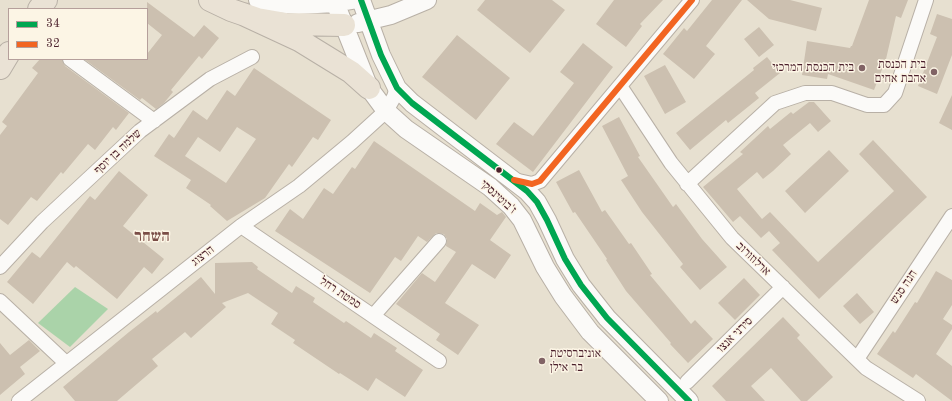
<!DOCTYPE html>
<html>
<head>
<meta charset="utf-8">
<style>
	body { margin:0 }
	#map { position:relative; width:952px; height:401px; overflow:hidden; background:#e7e0d0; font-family:"Old Standard TT",serif }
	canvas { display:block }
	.legend { position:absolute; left:8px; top:8px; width:140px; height:52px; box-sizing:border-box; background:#fcf5e5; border:1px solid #b59f9b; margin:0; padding:5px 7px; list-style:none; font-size:12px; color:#4a1f2b }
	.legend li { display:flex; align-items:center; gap:8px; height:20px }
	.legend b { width:20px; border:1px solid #b59f9b }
</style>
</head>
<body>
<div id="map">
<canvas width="952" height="401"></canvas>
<ul class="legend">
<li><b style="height:5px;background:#00a651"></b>34</li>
<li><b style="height:5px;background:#f26522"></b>32</li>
</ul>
</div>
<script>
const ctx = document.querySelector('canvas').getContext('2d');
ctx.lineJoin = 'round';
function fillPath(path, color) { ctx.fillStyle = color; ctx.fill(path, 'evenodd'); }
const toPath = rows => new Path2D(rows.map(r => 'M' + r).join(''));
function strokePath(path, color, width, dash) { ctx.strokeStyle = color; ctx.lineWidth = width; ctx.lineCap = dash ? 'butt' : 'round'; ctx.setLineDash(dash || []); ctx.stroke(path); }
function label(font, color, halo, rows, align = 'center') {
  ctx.font = font + ' "Old Standard TT","Frank Ruhl Libre",serif'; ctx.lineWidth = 3; ctx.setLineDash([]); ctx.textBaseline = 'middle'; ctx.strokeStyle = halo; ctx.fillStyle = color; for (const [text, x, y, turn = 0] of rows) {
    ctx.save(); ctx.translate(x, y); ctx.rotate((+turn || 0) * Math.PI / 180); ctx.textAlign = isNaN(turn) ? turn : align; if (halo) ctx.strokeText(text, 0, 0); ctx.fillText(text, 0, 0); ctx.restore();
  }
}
const green = toPath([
	[75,287,108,309,70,347,38,323]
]);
const building = toPath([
	[485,0,552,0,565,10,530,53,477,10],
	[614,0,663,0,640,24,642,26,626,47,596,24],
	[712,0,742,0,706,46,715,54,694,79,663,54,684,28,687,31],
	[747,0,790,0,822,8,816,31,769,19],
	[869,0,908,0,901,18,896,16,886,59,874,90,828,74,827,79,802,75,807,41,850,48,851,46,852,46],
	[147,2,194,37,204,25,219,38,202,59,199,56,171,90,173,92,164,103,156,109,142,98,140,100,84,59,147,59,147,54,162,35,147,23],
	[937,14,952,19,952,55,937,94,918,86,937,37,930,34],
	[759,27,774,45,759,57,744,39],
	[457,35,510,78,476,120,422,77],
	[583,43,613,67,533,172,496,144,514,122,533,136,574,83,560,72],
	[767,57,780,73,755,93,759,98,728,123,726,120,690,150,676,133,754,70,753,68],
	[40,59,62,59,65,66,129,113,116,130,113,127,95,150,88,144,63,174,61,172,37,201,31,197,8,225,0,219,0,135,7,126,2,122,38,73,32,68],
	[665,65,686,102,665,114,644,76],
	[254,68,331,120,318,140,313,137,292,167,289,164,265,198,227,221,210,206,211,205,186,188,191,180,154,156,169,134,174,138,193,110,207,120,227,90,235,96],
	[237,127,256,139,226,183,185,156,198,137,220,152],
	[952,95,952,130,939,123],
	[809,102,814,102,831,121,818,132,810,123,783,145,791,154,773,171,763,179,757,172,737,189,762,219,770,212,818,262,894,191,859,154,873,140,927,197,819,299,772,250,780,243,769,231,761,238,740,216,733,222,703,187,743,154,740,152,768,126,770,129,791,112,793,114],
	[619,117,640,156,638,157,673,207,676,204,702,239,727,267,700,290,680,267,683,264,642,212,621,180,628,176,602,126],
	[374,141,475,211,480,203,497,215,502,212,506,217,490,240,511,255,495,279,472,264,445,303,479,325,458,355,436,340,440,334,396,304,422,273,435,282,456,252,446,246,447,239,444,234,436,233,427,242,418,236,401,261,395,257,370,293,275,231,290,209,303,219,324,188,333,194,352,167,355,169],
	[829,150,849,171,805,213,785,191],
	[579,170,602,212,605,210,629,244,631,243,652,274,650,275,691,324,695,320,713,339,688,363,670,344,671,343,626,291,606,260,607,259,575,212,573,213,556,182],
	[119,171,148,195,123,226,164,259,152,274,144,267,117,299,76,266,74,268,67,262,33,304,7,282,32,252,40,258,90,196,95,200],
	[252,262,258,267,257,269,292,293,296,286,315,298,313,302,344,323,346,321,371,338,374,333,397,348,395,351,423,370,405,397,376,378,368,391,340,373,339,374,293,343,295,340,271,324,278,313,248,293,222,303,226,307,191,338,185,332,152,359,158,366,117,401,75,401,63,387,129,332,156,311,157,313,201,277,215,294,215,263],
	[936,271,952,280,952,305,943,319,952,325,952,329,936,354,952,366,952,401,916,374,913,378,877,354,893,331,895,333,915,302,917,303],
	[744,278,760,295,735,320,718,303],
	[857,293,874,312,860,324,843,306],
	[783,317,800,335,797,338,833,377,807,401,801,401,771,368,751,386,765,401,726,401,712,386],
	[29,340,40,351,20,367,25,374,0,395,0,343,10,355]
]);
const minor = toPath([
	[70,59,154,121],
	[620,86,671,163,732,238,866,368,918,401],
	[514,180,532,184,540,181,692,0],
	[687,184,775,103,805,93,832,93,867,105,884,105,895,93,926,0],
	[241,226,439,361],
	[0,267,42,222,140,131,210,79,252,57],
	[0,301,66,363],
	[373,316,439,241],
	[857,359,952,216],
	[687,382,783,287],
	[19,401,241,226,299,186,352,142,386,111,394,97,397,88]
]);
const tertiary = toPath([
	[258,0,271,3,299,5,335,3,352,0],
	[334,0,369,88,386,111,406,129,490,187,511,206,522,220,545,267,563,296,590,332,659,401],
	[361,0,381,55,397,88,412,103,527,191,537,202,547,220,565,259,581,285,607,318,689,401],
	[358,23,391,15,427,0]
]);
const trunk = toPath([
	[210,0,231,10,257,19,286,24,344,25],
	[39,9,46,0],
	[243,14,299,40,351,72,369,88],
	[0,68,9,53]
]);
const bus1 = toPath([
	[361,0,381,55,397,88,412,103,527,191,537,202,547,220,565,259,581,285,607,318,689,401]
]);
const bus2 = toPath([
	[514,180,532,184,540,181,692,0]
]);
const markers = [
	[862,68,4,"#816365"],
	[934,72,4,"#816365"],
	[499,170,3.5,"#4a1f2b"],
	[542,361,4,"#816365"]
];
const poiNames = [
	["בית הכנסת",926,65],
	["אהבת אחים",926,79],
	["בית הכנסת המרכזי",854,68],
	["אוניברסיטת",550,354,"left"],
	["בר אילן",550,368,"left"]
];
const streetNames = [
	["שלמה בן יוסף",118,152,-43],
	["ז'בוטינסקי",498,197,42],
	["הרצוג",203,256,-38],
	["ארלוזורוב",753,259,44],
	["חנה סנש",904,287,-56],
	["סמטת רחל",340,293,34],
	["סירני אנצו",735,335,-45]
];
const districtNames = [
	["השחר",152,237]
];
fillPath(green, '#aad3a9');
fillPath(building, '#ccc0b0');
strokePath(minor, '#b8b0a6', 16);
strokePath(tertiary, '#b8b0a6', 20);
strokePath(trunk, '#b8b0a6', 24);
strokePath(minor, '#fbfaf8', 14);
strokePath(tertiary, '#fbfaf8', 18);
strokePath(trunk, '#eae2d5', 22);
strokePath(bus1, '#00a651', 6);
strokePath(bus2, '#f26522', 6);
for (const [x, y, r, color] of markers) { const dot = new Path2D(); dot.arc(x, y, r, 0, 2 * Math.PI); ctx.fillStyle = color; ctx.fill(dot); strokePath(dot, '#fcf5e5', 1.5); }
label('12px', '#4a1f2b', '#fcf5e5', poiNames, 'right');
label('12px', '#4a1f2b', '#fcf5e5', streetNames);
label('bold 16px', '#7a4d46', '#fcf5e5', districtNames);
</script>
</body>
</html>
